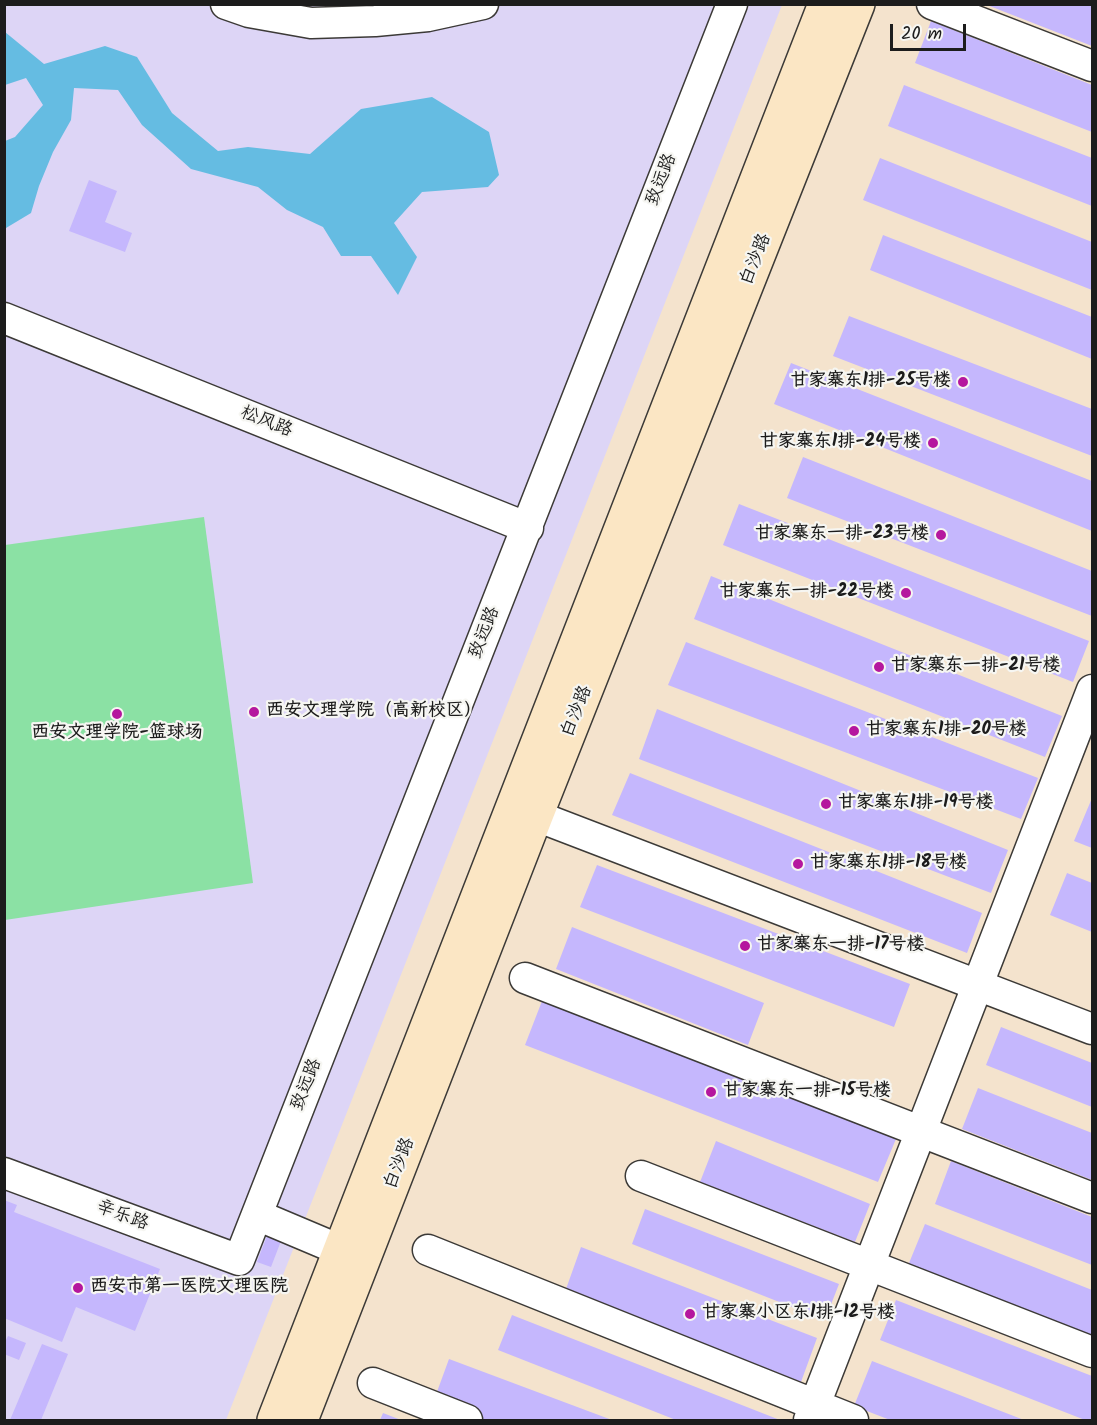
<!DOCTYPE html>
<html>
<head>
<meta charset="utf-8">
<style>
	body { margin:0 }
	#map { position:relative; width:1097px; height:1425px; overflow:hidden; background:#f4e3cd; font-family:Kalam,sans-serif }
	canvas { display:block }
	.frame { position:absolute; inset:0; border:6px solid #1c1c1c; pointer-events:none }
	.scale { position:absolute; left:890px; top:24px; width:76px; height:27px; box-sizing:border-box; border:3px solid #1c1c1c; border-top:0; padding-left:8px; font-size:18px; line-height:21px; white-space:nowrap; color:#1c1c1c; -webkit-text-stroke:4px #f6f6f2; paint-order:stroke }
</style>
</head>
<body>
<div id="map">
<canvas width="1097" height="1425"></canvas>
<div class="frame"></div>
<div class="scale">20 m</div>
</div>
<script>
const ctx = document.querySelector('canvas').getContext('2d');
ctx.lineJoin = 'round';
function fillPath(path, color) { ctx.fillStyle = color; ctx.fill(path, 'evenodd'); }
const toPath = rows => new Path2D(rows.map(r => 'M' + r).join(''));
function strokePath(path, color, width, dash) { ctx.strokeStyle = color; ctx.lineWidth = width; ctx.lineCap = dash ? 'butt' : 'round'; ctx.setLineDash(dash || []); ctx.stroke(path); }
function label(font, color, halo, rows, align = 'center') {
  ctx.font = font + ' Kalam,"LXGW WenKai TC",sans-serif'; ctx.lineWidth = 4.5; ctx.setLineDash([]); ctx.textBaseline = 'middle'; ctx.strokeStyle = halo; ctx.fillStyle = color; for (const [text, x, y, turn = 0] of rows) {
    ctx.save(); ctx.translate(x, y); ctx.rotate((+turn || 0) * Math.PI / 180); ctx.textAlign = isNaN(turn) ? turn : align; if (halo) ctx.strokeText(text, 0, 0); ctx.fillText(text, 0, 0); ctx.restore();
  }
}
const built = toPath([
	[5,5,782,5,226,1420,5,1420]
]);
const green = toPath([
	[204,517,253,883,5,920,5,545]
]);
const water = toPath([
	[5,32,44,64,105,46,137,57,172,113,218,151,248,147,310,154,361,109,432,97,489,132,499,175,488,187,422,192,394,223,417,257,398,295,371,256,341,256,323,227,287,210,258,187,191,169,142,125,118,90,74,88,71,120,53,152,39,186,31,213,6,228,5,141,15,137,43,105,26,78,5,85]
]);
const building = toPath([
	[987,4,1092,4,1092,46,987,5],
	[931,21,1092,85,1092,132,915,63],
	[904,85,1092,158,1092,206,888,126],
	[880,158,1092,242,1092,290,863,200],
	[89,180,117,191,105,222,132,233,125,252,69,231],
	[883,235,1092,317,1092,359,870,270],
	[849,316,1092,409,1092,456,833,356],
	[791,363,1092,481,1092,531,774,404],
	[803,457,1092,571,1092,616,787,498],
	[739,504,1089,641,1073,682,723,545],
	[711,576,1062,716,1045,757,694,619],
	[686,642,1038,778,1021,819,668,685],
	[657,709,1008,850,991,893,639,759],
	[630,773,982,913,967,953,612,815],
	[1092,798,1092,848,1074,841],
	[597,865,910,984,894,1027,580,907],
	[1067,873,1092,883,1092,932,1050,915],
	[572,927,764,1003,748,1045,556,969],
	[542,1001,896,1139,878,1182,525,1045],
	[1001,1027,1092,1063,1092,1107,986,1065],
	[978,1088,1092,1133,1092,1180,962,1129],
	[716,1141,870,1204,855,1242,700,1182],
	[951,1161,1092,1217,1092,1265,935,1204],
	[4,1200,17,1205,14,1212,160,1269,135,1331,76,1307,62,1342,4,1318],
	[645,1209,839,1284,825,1320,632,1244],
	[925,1224,1092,1290,1092,1341,907,1268],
	[267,1236,281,1241,271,1267,257,1262],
	[581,1247,817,1338,801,1382,566,1289],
	[896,1300,1092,1376,1092,1420,1085,1420,880,1340],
	[512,1315,780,1420,676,1420,498,1350],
	[8,1336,26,1343,19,1360,4,1354,4,1344],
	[42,1344,68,1354,41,1420,10,1420],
	[449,1359,612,1420,485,1420,434,1400],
	[872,1361,1024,1420,890,1420,854,1406],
	[383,1413,401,1420,380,1420]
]);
const street = toPath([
	[226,4,249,12,311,23,375,21,428,16,483,4],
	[932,4,1092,66],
	[4,318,528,528],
	[513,807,1092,1029],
	[525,978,1092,1198],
	[4,1173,239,1260,732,4],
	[641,1176,1092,1352],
	[257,1215,340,1250],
	[428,1250,853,1420],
	[373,1383,467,1420],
	[809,1420,1092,690]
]);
const secondary = toPath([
	[274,1420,825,4],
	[301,1420,536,816,858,4]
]);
const markers = [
	[963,382,6,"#b5179e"],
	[933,443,6,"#b5179e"],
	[941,535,6,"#b5179e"],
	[906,593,6,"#b5179e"],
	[879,667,6,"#b5179e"],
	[254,712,6,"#b5179e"],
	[117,714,6,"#b5179e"],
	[854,731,6,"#b5179e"],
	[826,804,6,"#b5179e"],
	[798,864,6,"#b5179e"],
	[745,946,6,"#b5179e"],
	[711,1092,6,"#b5179e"],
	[78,1288,6,"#b5179e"],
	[690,1314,6,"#b5179e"]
];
const streetNames = [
	["致远路",663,180,-69],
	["白沙路",757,260,-68],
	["松风路",266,423,22],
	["致远路",486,633,-69],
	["白沙路",578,712,-68],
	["致远路",308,1085,-69],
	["白沙路",401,1164,-69],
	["辛乐路",122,1217,20]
];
const poiNames = [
	["甘家寨东1排-25号楼",951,382,"right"],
	["甘家寨东1排-24号楼",921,443,"right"],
	["甘家寨东一排-23号楼",929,535,"right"],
	["甘家寨东一排-22号楼",894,593,"right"],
	["甘家寨东一排-21号楼",891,667],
	["西安文理学院（高新校区）",266,712],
	["甘家寨东1排-20号楼",866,731],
	["西安文理学院-篮球场",117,734,"center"],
	["甘家寨东1排-19号楼",838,804],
	["甘家寨东1排-18号楼",810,864],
	["甘家寨东一排-17号楼",757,946],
	["甘家寨东一排-15号楼",723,1092],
	["西安市第一医院文理医院",90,1288],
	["甘家寨小区东1排-12号楼",702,1314]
];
fillPath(built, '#ddd5f6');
fillPath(green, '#8be1a4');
fillPath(water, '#65bce2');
fillPath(building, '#c5b7fd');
strokePath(street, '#3c3a37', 33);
strokePath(secondary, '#3c3a37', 36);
strokePath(street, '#fff', 30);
strokePath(secondary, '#fbe6c4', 33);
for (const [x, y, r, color] of markers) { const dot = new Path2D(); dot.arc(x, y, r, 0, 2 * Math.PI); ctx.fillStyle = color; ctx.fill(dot); strokePath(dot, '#f6f6f2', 2); }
label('18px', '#1c1c1c', '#f6f6f2', streetNames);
label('bold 18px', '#1c1c1c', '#f6f6f2', poiNames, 'left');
</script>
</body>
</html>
